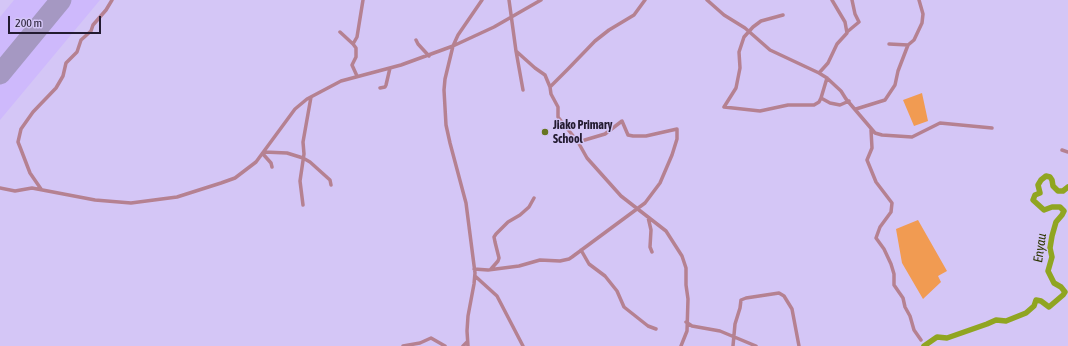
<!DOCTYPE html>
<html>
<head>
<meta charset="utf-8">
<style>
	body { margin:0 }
	#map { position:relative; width:1068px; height:346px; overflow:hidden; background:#d4c6f6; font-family:"Asap Condensed",sans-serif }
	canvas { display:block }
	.scale { position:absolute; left:8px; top:16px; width:93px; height:18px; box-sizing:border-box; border:2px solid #231b31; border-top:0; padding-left:5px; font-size:12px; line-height:14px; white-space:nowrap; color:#231b31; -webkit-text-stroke:3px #d4c6f6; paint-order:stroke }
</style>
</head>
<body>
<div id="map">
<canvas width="1068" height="346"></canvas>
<div class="scale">200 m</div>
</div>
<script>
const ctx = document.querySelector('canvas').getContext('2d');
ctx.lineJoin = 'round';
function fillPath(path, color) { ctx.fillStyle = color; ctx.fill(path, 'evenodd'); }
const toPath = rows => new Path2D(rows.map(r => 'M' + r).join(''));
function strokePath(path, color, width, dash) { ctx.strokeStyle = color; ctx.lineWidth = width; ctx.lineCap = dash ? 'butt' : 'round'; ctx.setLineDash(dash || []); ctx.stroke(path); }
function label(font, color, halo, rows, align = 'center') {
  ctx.font = font + ' "Asap Condensed",sans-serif'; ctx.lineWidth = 3; ctx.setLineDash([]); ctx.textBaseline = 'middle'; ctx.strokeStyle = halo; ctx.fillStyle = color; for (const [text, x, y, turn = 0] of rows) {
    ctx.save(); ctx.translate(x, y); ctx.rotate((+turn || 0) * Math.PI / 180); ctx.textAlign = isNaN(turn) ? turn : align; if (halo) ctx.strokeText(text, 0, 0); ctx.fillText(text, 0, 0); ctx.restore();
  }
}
const built = toPath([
	[14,0,100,0,0,120,0,17]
]);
const green = toPath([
	[922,93,928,121,914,126,903,100],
	[918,220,947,271,938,276,941,282,923,299,902,263,896,229]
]);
const river = toPath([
	[924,346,937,337,947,338,987,324,996,320,1006,321,1026,313,1034,306,1036,300,1041,301,1049,307,1063,295,1065,292,1061,287,1054,283,1048,271,1052,257,1050,248,1052,236,1056,222,1062,215,1064,211,1060,207,1052,207,1044,210,1033,200,1035,195,1040,193,1038,185,1041,180,1046,176,1050,177,1052,180,1053,186,1058,191,1063,191,1068,187]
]);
const runway = toPath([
	[0,74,61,0]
]);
const minor = toPath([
	[509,0,516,51,523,90],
	[707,0,724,15,745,28,770,50,819,73,827,78,841,91,846,99,875,133,882,135,912,137,940,123,992,128],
	[783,15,761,21,753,27,744,37,739,52,740,68,736,88,724,107,760,111,788,105,814,105,819,102,821,98,827,78],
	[340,32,353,44,356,48,356,57,352,65,357,76],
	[847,32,859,22,855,14,852,0],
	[416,40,418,44,429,56],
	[353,44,357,37,363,0],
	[889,44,908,45],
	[516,51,535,68,545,75,550,87,551,94,558,107,558,117,578,142,587,158,621,196,666,231,682,256,686,268,686,285,688,299,687,331,681,346],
	[819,73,828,63,837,44,847,33,845,22,832,0],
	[550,87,568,69,595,41,609,30,634,15,645,0],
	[380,88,385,87,386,85,390,68],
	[821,98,830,103,840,105,849,101],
	[856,109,885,100,895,85,898,71,908,45,914,40,922,23,923,14,919,0],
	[871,130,872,148,867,160,876,182,892,203,891,212,880,227,876,238,884,249,891,264,894,274,894,285,903,298,905,307,910,316,914,330,921,340],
	[1062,150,1068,152],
	[264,152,287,153,303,158,310,162,330,180,331,185],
	[263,154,271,163,272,167],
	[0,188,15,191,32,188,95,200,131,203,177,197,221,183,235,178,256,162,295,109,307,99,341,81,401,65,453,46,494,27,541,0],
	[41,189,30,173,20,147,18,142,21,129,33,112,56,88,63,76,66,63,77,52,81,40,91,31,93,25,106,10,112,0],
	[303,205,300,181,304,154,303,142,311,97],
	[648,217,651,230,650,247,652,252],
	[581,250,589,264,605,276,617,291,624,307,648,326,656,329],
	[474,269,488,270,519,266,540,260,560,261,569,259,572,257,645,203,660,183,672,155,677,139,677,129,646,136,633,136,628,135,622,121,605,134,578,142],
	[491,269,498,261,499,258,495,242,494,237,496,234,508,222,520,215,529,207,534,198],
	[475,276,497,296,523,346],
	[686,322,692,326,720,331,756,346],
	[403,346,420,343,431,338,445,346],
	[463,346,467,342],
	[468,346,467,331,468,316,474,284,475,273,466,203,450,143,446,125,444,90,445,79,453,46,458,35,482,0],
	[733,346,735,324,740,308,741,300,746,298,779,293,784,296,792,309,799,346]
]);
const markers = [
	[545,132,4,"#677522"]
];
const poiNames = [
	["Jiako Primary",553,125],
	["School",553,139]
];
const waterNames = [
	["Enyau",1040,248,-82]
];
fillPath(built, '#ceb9fc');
fillPath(green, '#f19b52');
strokePath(river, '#90a521', 5.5);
strokePath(runway, '#a598c2', 21);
strokePath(minor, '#b58191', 3.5);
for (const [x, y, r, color] of markers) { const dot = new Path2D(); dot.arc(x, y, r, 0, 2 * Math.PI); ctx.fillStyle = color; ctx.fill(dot); strokePath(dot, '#d4c6f6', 1.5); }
label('bold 12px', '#231b31', '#d4c6f6', poiNames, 'left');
label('italic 13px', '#2d3501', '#d4c6f6', waterNames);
</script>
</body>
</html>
